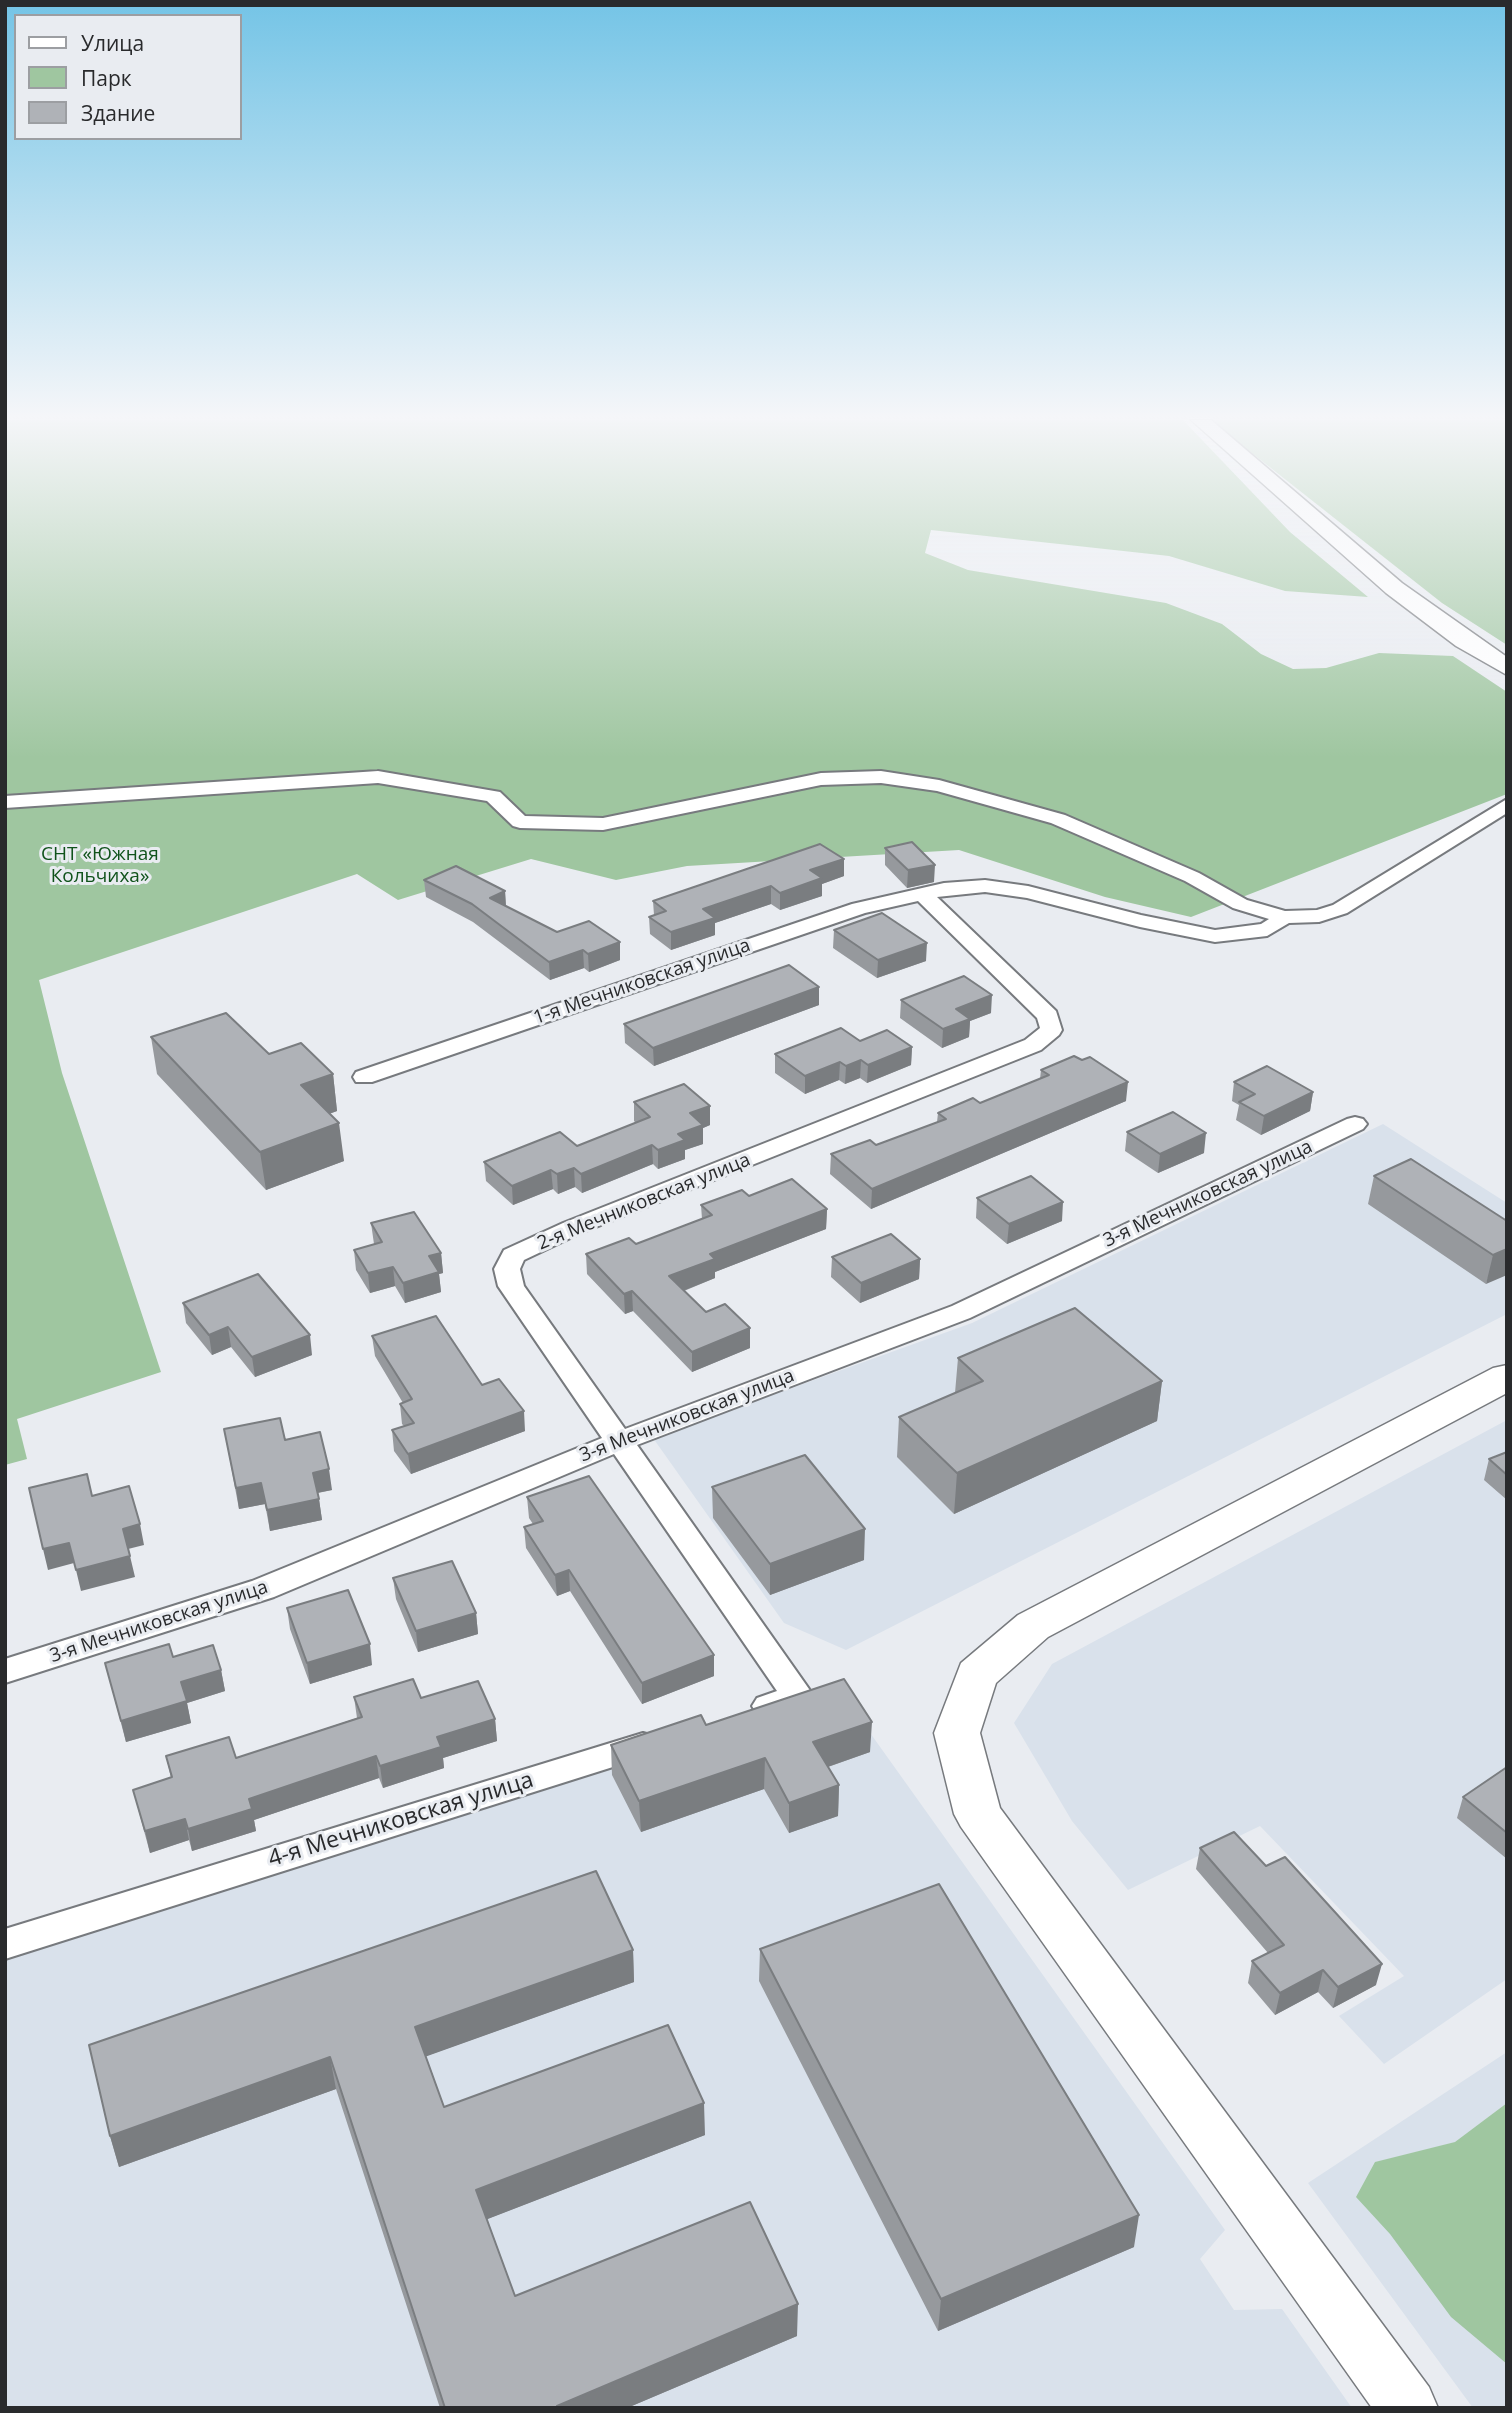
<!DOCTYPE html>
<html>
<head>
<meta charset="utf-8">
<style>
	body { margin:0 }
	#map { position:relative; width:1512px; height:2413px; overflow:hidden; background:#e9ecf1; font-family:"Open Sans",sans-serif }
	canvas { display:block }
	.frame { position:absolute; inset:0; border:7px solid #292a2c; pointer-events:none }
	.legend { position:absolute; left:14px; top:14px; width:228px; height:126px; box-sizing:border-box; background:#e9ecf1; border:2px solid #9c9ea2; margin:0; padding:9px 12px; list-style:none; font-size:21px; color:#292a2c }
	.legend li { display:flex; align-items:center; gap:14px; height:35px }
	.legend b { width:35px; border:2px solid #9c9ea2 }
</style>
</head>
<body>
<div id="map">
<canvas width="1512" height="2413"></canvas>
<div class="frame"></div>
<ul class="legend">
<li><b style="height:9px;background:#fff"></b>Улица</li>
<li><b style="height:19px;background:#9fc6a0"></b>Парк</li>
<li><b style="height:19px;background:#afb2b7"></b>Здание</li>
</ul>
</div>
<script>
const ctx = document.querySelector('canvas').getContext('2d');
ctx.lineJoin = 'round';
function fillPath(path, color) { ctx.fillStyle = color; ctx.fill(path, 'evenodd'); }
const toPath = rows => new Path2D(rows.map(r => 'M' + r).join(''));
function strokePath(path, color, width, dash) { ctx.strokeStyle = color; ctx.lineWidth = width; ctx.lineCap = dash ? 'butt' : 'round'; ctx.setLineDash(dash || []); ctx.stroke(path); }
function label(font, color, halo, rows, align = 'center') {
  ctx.font = font + ' "Open Sans",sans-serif'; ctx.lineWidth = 6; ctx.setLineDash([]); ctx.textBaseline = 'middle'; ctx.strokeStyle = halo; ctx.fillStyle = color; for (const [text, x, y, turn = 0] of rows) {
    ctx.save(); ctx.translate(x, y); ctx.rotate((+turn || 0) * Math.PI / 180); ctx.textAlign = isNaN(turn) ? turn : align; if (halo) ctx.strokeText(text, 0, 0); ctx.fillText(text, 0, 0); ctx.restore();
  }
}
const built = toPath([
	[1383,1124,1507,1203,1507,1314,846,1650,784,1623,653,1438,972,1323],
	[1507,1420,1507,1979,1384,2064,1339,2016,1404,1976,1260,1826,1128,1890,1072,1821,1014,1723,1052,1664],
	[843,1695,1225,2230,1200,2259,1234,2310,1282,2309,1352,2408,5,2408,5,1958],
	[1507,2052,1507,2408,1473,2408,1308,2183]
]);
const green = toPath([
	[5,420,1183,420,1290,532,1368,597,1285,591,1169,556,931,530,925,553,968,570,1166,603,1222,624,1261,654,1293,669,1326,668,1379,653,1453,656,1507,692,1507,794,1191,917,1105,897,959,850,687,866,616,880,531,859,398,900,357,874,39,980,62,1073,161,1372,17,1419,27,1459,5,1465],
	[1210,420,1507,420,1507,645,1442,603],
	[1507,2103,1507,2364,1451,2317,1390,2234,1356,2197,1375,2162,1455,2142]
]);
const minor = toPath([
	[378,771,500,792,525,816,603,818,821,773,881,771,939,780,1065,815,1199,873,1247,900,1285,911,1317,910,1333,905,1507,799,1507,813,1347,913,1319,922,1289,923,1267,936,1215,942,1140,927,1027,898,985,892,937,897,1056,1011,1062,1030,1059,1035,1041,1050,581,1233,524,1260,520,1269,524,1286,625,1429,952,1306,1347,1119,1355,1117,1363,1119,1367,1124,1363,1129,970,1318,637,1445,809,1689,814,1697,809,1705,768,1718,757,1714,752,1706,757,1698,777,1691,614,1454,274,1597,5,1683,5,1659,252,1581,602,1438,498,1286,494,1269,504,1250,563,1223,1025,1040,1040,1028,1037,1018,918,901,865,913,372,1082,356,1082,353,1077,356,1072,852,904,944,883,985,880,1028,886,1141,915,1215,930,1261,924,1269,919,1233,908,1185,881,1051,823,937,791,881,783,821,785,603,830,520,828,513,826,487,801,378,783,5,808,5,796,378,771],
	[643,1733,654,1736,659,1745,654,1754,5,1959,5,1929,643,1733]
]);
const secondary = toPath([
	[1191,420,1211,420,1402,583,1507,657,1507,675,1456,646,1386,593,1191,420],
	[1507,1365,1507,1393,1048,1637,996,1683,980,1733,1000,1808,1429,2387,1438,2408,1372,2408,961,1827,954,1814,934,1733,961,1663,1018,1615,1493,1368,1507,1365]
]);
const wall = toPath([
	[885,848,934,882,907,888,885,865],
	[844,859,844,876,822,884,822,896,780,910,771,904,715,923,715,935,671,950,650,934,649,917,654,915,653,901],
	[424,880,505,891,506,906,557,932,620,942,620,960,589,972,584,968,550,980,473,922,426,897],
	[834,930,926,961,877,978,833,948],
	[819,987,819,1005,654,1066,625,1043,624,1024],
	[901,1000,991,1013,970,1021,969,1037,942,1048,900,1018],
	[151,1037,269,1054,333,1074,337,1111,329,1114,344,1161,266,1190,157,1074],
	[860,1041,912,1047,911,1065,867,1083,860,1078,845,1084,839,1080,805,1094,775,1073,775,1054],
	[1041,1070,1126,1101,871,1209,830,1174,831,1154,876,1145,937,1122,938,1113,980,1103,1040,1079],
	[1234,1082,1313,1092,1310,1111,1261,1135,1236,1120,1239,1105,1232,1101],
	[634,1102,710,1125,703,1128,703,1144,685,1150,685,1159,658,1169,653,1164,582,1193,575,1187,558,1194,553,1189,513,1205,486,1181,484,1162,577,1146,636,1123,634,1121],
	[1127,1132,1204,1153,1158,1173,1125,1151],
	[1374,1176,1507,1221,1486,1284,1368,1204],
	[749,1196,827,1209,826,1229,715,1272,715,1278,684,1291,706,1312,750,1348,692,1372,633,1311,625,1314,587,1274,586,1254,636,1244,702,1219,701,1205],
	[977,1198,1062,1221,1007,1244,976,1218],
	[371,1223,441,1253,443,1273,439,1274,441,1292,405,1303,395,1286,370,1293,356,1270,354,1250,374,1244],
	[832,1257,920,1259,919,1279,860,1303,831,1277],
	[183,1303,312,1355,255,1377,231,1347,212,1355,186,1323],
	[372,1336,482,1385,525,1431,411,1474,394,1451,392,1430,404,1426,402,1424,400,1404,403,1403,375,1356],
	[958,1358,1162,1381,1157,1421,954,1514,897,1457,899,1417,955,1393],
	[224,1429,285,1440,332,1490,318,1493,322,1520,270,1531,265,1504,239,1509],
	[1507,1452,1507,1500,1484,1480,1489,1459],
	[712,1487,864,1560,770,1595,713,1518],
	[527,1497,714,1676,642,1704,570,1591,557,1596,526,1548,524,1527,533,1524,529,1518],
	[393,1578,476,1613,478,1634,418,1652,396,1599],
	[287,1608,372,1665,310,1684,290,1629],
	[173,1657,221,1670,225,1691,187,1703,191,1723,126,1742,105,1663],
	[354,1697,421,1698,495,1719,497,1741,443,1758,444,1768,383,1788,379,1778,254,1820,256,1831,192,1851,189,1840,150,1853,133,1790,171,1778,166,1756,236,1758,357,1718],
	[706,1725,870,1752,828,1767,839,1785,838,1816,789,1833,764,1789,641,1832,612,1775,611,1745],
	[1507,1767,1507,1859,1457,1818,1463,1797],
	[1200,1848,1266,1866,1376,1985,1333,2008,1318,1992,1275,2015,1248,1983,1252,1961,1268,1953,1196,1869],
	[760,1949,1134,2247,938,2331,759,1981],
	[633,1950,634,1982,426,2056,444,2107,705,2135,487,2219,515,2296,797,2336,627,2408,440,2408,336,2089,119,2167,110,2136]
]);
const shadedWall = toPath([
	[844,859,844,876,822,884,822,896,780,910,780,893,810,870],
	[935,865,934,882,907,888,908,870],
	[771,886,771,904,715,923,715,935,671,950,671,932,703,909],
	[505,891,506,909,490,898],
	[620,942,620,960,589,972,588,954],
	[927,943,926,961,877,978,878,960],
	[583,950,584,968,550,980,549,962],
	[819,987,819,1005,654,1066,653,1048],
	[992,995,991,1013,970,1021,969,1037,942,1048,943,1029,956,1009],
	[912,1047,911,1065,867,1083,868,1065],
	[861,1060,860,1078,845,1084,846,1066],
	[840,1062,839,1080,805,1094,805,1076],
	[333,1074,337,1111,306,1122,301,1085],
	[1128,1082,1126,1101,871,1209,872,1189],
	[1313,1092,1310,1111,1261,1135,1264,1116],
	[710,1106,710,1125,703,1128,703,1144,685,1150,685,1159,658,1169,658,1150,678,1134,690,1113],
	[339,1123,344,1161,266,1190,260,1152],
	[1206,1133,1204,1153,1158,1173,1160,1154],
	[652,1145,653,1164,582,1193,581,1174],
	[574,1168,575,1187,558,1194,557,1174],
	[551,1170,553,1189,513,1205,512,1186],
	[1063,1202,1062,1221,1007,1244,1009,1224],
	[827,1209,826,1229,715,1272,715,1278,670,1296,669,1276,710,1254],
	[1507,1249,1507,1275,1486,1284,1493,1255],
	[441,1253,443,1273,439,1274,441,1292,405,1303,403,1283,429,1256],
	[920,1259,919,1279,860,1303,861,1283],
	[393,1267,395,1286,370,1293,368,1273],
	[632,1291,633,1311,625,1314,624,1294],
	[228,1327,231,1347,212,1355,209,1335],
	[750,1328,750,1348,692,1372,692,1352],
	[310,1335,312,1355,255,1377,252,1357],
	[1162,1381,1157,1421,954,1514,957,1473],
	[524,1411,525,1431,411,1474,408,1454],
	[329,1469,332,1490,316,1493,313,1473],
	[261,1483,265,1504,239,1509,236,1488],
	[319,1499,322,1520,270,1531,267,1510],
	[140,1524,144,1545,128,1549,123,1529],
	[865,1529,864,1560,770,1595,770,1564],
	[69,1543,74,1563,48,1570,43,1549],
	[130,1556,135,1577,81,1591,76,1570],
	[569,1570,570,1591,557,1596,555,1575],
	[476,1613,478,1634,418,1652,416,1631],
	[370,1644,372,1665,310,1684,307,1663],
	[714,1655,714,1676,642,1704,642,1683],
	[221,1670,225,1691,187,1703,191,1723,126,1742,121,1721,181,1682],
	[495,1719,497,1741,443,1758,444,1768,383,1788,380,1766,437,1737],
	[872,1722,870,1752,813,1772,813,1742],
	[376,1756,379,1778,254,1820,256,1831,192,1851,188,1829,249,1799],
	[765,1758,764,1789,641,1832,639,1801],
	[839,1785,838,1816,789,1833,789,1803],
	[185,1819,189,1840,150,1853,145,1831],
	[633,1950,634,1982,419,2059,415,2027],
	[1382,1964,1376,1985,1333,2008,1338,1987],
	[1323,1970,1318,1992,1275,2015,1280,1993],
	[330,2057,336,2089,119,2167,110,2136],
	[704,2103,705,2135,480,2222,476,2190],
	[1139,2215,1134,2247,938,2331,941,2299],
	[798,2304,797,2336,627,2408,557,2408,557,2406]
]);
const building = toPath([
	[912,842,935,865,908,870,885,848,912,842],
	[820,844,844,859,810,870,822,878,780,893,771,886,703,909,715,918,671,932,649,917,666,911,653,901,820,844],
	[456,866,505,891,490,898,557,932,589,921,620,942,588,954,583,950,549,962,472,904,424,880,456,866],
	[882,913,927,943,878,960,834,930,882,913],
	[789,965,819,987,653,1048,624,1024,789,965],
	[964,976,992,995,956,1009,970,1019,943,1029,901,1000,964,976],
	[226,1013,269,1054,301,1043,333,1074,301,1085,339,1123,260,1152,151,1037,226,1013],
	[841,1028,860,1041,887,1030,912,1047,868,1065,861,1060,846,1066,840,1062,805,1076,775,1054,841,1028],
	[1074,1056,1082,1060,1090,1057,1128,1082,872,1189,831,1154,870,1140,876,1145,946,1119,938,1113,973,1098,980,1103,1049,1075,1041,1070,1074,1056],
	[1267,1066,1313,1092,1264,1116,1239,1102,1255,1094,1234,1082,1267,1066],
	[684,1084,710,1106,690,1113,703,1125,678,1134,685,1140,658,1150,652,1145,581,1174,574,1168,557,1174,551,1170,512,1186,484,1162,560,1132,577,1146,650,1117,634,1102,684,1084],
	[1173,1112,1206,1133,1160,1154,1127,1132,1173,1112],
	[1411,1159,1507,1221,1507,1249,1493,1255,1374,1176,1411,1159],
	[1031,1176,1063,1202,1009,1224,977,1198,1031,1176],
	[792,1179,827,1209,710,1254,715,1259,669,1276,706,1312,725,1304,750,1328,692,1352,632,1291,624,1294,586,1254,629,1238,636,1244,712,1215,701,1205,742,1190,749,1196,792,1179],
	[414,1212,441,1253,429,1256,439,1272,403,1283,393,1267,368,1273,354,1250,382,1242,371,1223,414,1212],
	[891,1234,920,1259,861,1283,832,1257,891,1234],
	[258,1274,310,1335,252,1357,228,1327,209,1335,183,1303,258,1274],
	[1075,1308,1162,1381,957,1473,899,1417,983,1381,958,1358,1075,1308],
	[436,1316,482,1385,499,1379,524,1411,408,1454,392,1430,414,1423,400,1404,412,1399,372,1336,436,1316],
	[280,1418,285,1440,320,1432,329,1469,313,1473,319,1499,267,1510,261,1483,236,1488,224,1429,280,1418],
	[1507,1452,1507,1475,1489,1459,1507,1452],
	[805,1455,865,1529,770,1564,712,1487,805,1455],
	[87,1474,92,1496,129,1486,140,1524,123,1529,130,1556,76,1570,69,1543,43,1549,29,1488,87,1474],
	[589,1476,714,1655,642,1683,569,1570,555,1575,524,1527,543,1521,527,1497,589,1476],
	[452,1561,476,1613,416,1631,393,1578,452,1561],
	[348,1590,370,1644,307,1663,287,1608,348,1590],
	[169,1644,173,1657,213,1645,221,1670,181,1682,187,1701,121,1721,105,1663,169,1644],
	[413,1679,421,1698,478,1681,495,1719,437,1737,441,1747,380,1766,376,1756,249,1799,252,1809,188,1829,185,1819,145,1831,133,1790,172,1777,166,1756,229,1737,236,1758,362,1717,354,1697,413,1679],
	[844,1679,872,1722,813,1742,839,1785,789,1803,765,1758,639,1801,611,1745,701,1715,706,1725,844,1679],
	[1507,1767,1507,1833,1463,1797,1507,1767],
	[1234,1832,1266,1866,1285,1857,1382,1964,1338,1987,1323,1970,1280,1993,1252,1961,1284,1945,1200,1848,1234,1832],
	[596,1871,633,1950,415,2027,444,2107,668,2025,704,2103,476,2190,515,2296,750,2202,798,2304,557,2406,557,2408,445,2408,330,2057,110,2136,89,2045,596,1871],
	[939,1884,1139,2215,941,2299,760,1949,939,1884]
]);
const parkNames = [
	["СНТ «Южная",100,855],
	["Кольчиха»",100,877]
];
const streetNames = [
	["1-я Мечниковская улица",642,982,-19],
	["3-я Мечниковская улица",1208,1194,-25],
	["2-я Мечниковская улица",644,1202,-22],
	["3-я Мечниковская улица",687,1416,-21],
	["3-я Мечниковская улица",159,1622,-18]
];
const nearStreetnames = [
	["4-я Мечниковская улица",401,1820,-17]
];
fillPath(built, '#d9e1eb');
fillPath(green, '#9fc6a0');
strokePath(minor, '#777a7e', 4);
strokePath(secondary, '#777a7e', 3);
fillPath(minor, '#fff');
fillPath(secondary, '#fff');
fillPath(wall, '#96999d');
fillPath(shadedWall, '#7a7d80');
fillPath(building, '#afb2b7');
strokePath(building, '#7a7d80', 2);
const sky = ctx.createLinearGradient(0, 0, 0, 758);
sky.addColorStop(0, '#74c4e6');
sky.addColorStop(0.55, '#f5f6f9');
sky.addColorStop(1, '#f5f6f900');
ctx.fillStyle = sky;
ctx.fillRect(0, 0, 1512, 758);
label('19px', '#10531b', '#e9ecf1', parkNames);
label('19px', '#292a2c', '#e9ecf1', streetNames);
label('23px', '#292a2c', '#e9ecf1', nearStreetnames);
</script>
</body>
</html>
